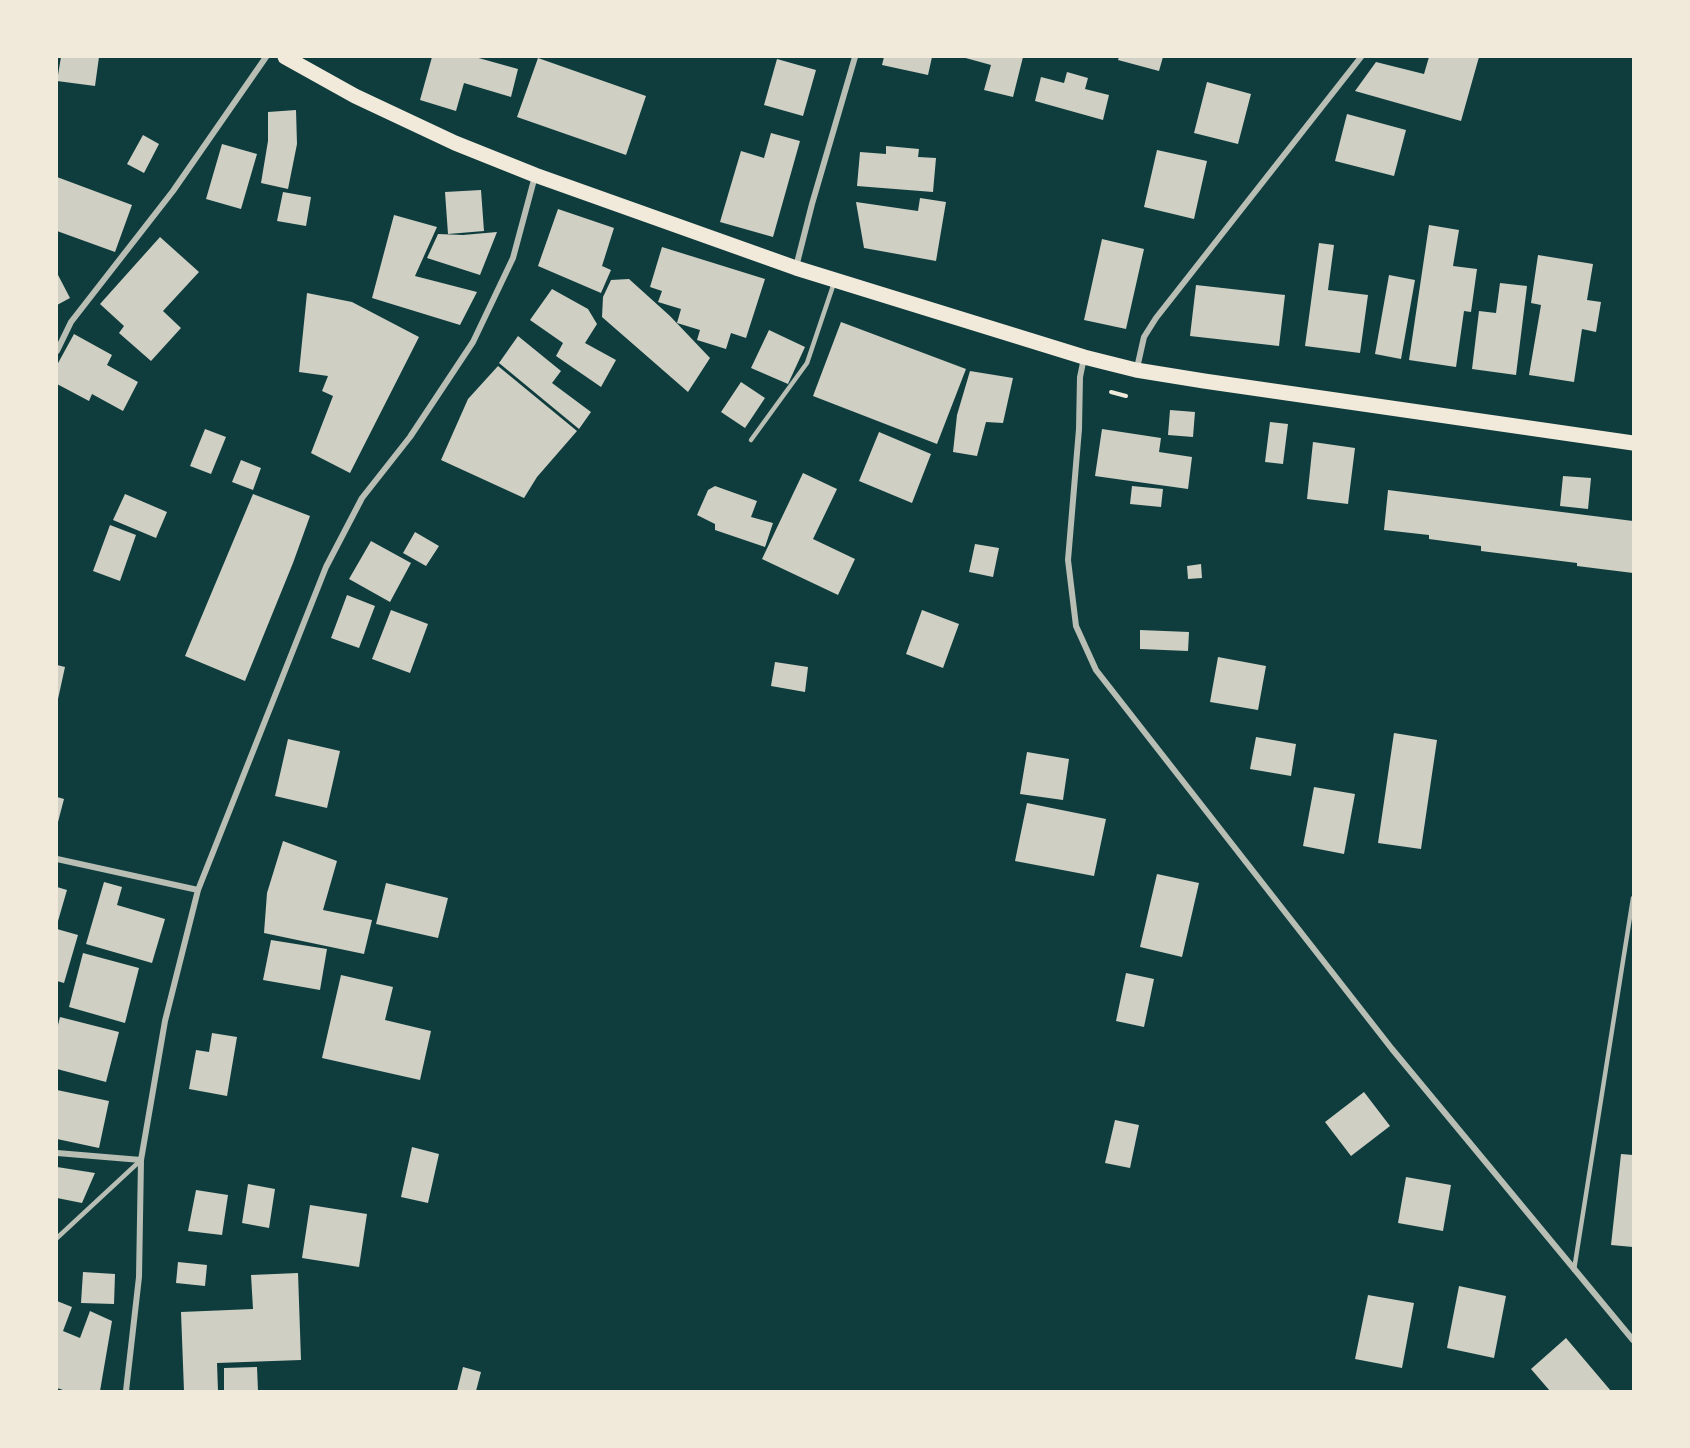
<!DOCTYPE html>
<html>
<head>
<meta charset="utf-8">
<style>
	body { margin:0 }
	#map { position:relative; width:1690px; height:1448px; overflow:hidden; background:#0f3d3e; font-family:"Fira Sans",sans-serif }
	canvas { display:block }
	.frame { position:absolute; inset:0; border:58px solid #f1e9da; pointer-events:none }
</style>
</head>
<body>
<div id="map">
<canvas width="1690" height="1448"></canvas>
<div class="frame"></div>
</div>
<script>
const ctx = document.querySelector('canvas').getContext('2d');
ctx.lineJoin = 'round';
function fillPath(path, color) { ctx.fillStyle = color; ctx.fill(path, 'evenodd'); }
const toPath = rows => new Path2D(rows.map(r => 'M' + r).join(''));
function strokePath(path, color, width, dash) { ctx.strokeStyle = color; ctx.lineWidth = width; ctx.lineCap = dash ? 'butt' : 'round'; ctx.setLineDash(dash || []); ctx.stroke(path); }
const building = toPath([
	[61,57,99,57,95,86,57,81],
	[432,57,475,57,518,69,511,97,464,83,456,111,420,100],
	[884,57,932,57,928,75,882,65],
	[962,57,1023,57,1013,97,984,90,991,65],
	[1119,57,1163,57,1159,71,1118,60],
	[1429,57,1479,57,1461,121,1355,91,1376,62,1424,74],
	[538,58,646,96,626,155,517,117],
	[777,59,816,70,803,116,764,105],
	[1067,72,1088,78,1085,89,1109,95,1103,120,1035,101,1041,77,1064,83],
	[1207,82,1251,94,1238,144,1194,133],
	[296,110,297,144,288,189,261,183,268,141,268,112],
	[1347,114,1406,130,1394,176,1335,161],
	[771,133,800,141,773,237,720,222,741,151,764,158],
	[143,135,159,144,144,173,127,164],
	[222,144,257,154,241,209,206,199],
	[886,146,919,149,918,157,936,158,933,192,857,186,860,152,886,154],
	[1157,150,1207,161,1194,219,1144,207],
	[57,177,132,205,115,252,57,231],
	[481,190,484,231,448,234,445,192],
	[283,192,311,197,306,226,277,221],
	[920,198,946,202,936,261,864,248,856,202,918,211],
	[558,209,614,228,602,266,611,270,601,293,538,266],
	[394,215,437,227,415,276,477,292,460,325,372,298],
	[1429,225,1459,230,1453,266,1477,269,1471,312,1464,311,1456,367,1409,360],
	[497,232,480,275,427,258,438,234,463,235],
	[160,237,199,272,163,311,181,328,151,361,119,333,124,326,100,304],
	[1102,239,1144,249,1126,329,1084,320],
	[1319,243,1334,245,1328,290,1368,295,1360,353,1305,346],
	[662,247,765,279,746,338,731,333,726,349,697,340,700,330,677,323,681,309,658,302,662,291,650,287],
	[1538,255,1593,264,1587,300,1601,302,1596,332,1582,329,1574,382,1529,375,1541,305,1531,303],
	[57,273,70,298,57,305],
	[1389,275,1415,280,1401,359,1375,354],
	[629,279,670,316,710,358,688,392,602,317,603,297,611,280],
	[1500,283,1527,286,1516,375,1472,369,1479,311,1496,313],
	[1196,285,1285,295,1279,346,1190,336],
	[552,289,588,309,597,324,585,343,616,360,601,387,556,356,563,343,530,320],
	[307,293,352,302,419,337,350,473,311,453,333,396,322,391,328,376,299,372],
	[841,322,966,369,937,444,813,396],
	[769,330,805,347,788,384,751,368],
	[74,334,112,355,107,365,138,382,123,411,92,394,89,401,57,384,57,365],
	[518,336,561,371,552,383,591,412,579,429,499,363],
	[498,366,577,431,537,477,524,498,441,460,468,399],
	[970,371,1013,378,1003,423,986,422,977,456,953,452,957,415],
	[741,382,765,398,745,428,721,412],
	[1170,410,1195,412,1193,437,1168,435],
	[1270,422,1288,424,1283,464,1265,462],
	[205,429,226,437,211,474,190,466],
	[1102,429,1161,438,1159,452,1192,457,1188,489,1095,476],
	[879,432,931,454,912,503,859,481],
	[1313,442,1355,448,1348,504,1307,499],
	[241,460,261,468,253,490,232,482],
	[803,473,837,489,813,539,855,559,838,595,762,559],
	[1563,476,1591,478,1588,509,1560,506],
	[715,486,757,501,751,517,773,523,765,547,715,530,715,524,697,515,708,490],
	[1132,486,1163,489,1161,507,1130,504],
	[1388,490,1633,521,1633,573,1577,566,1577,563,1481,551,1481,546,1429,539,1429,535,1384,530],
	[125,494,167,512,156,538,113,520],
	[253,494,310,516,293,563,245,681,185,656],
	[110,525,136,535,120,581,93,571],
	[415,532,439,546,426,566,403,553],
	[371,541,411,563,390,602,349,579],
	[975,544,999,548,993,577,969,572],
	[1201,564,1202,578,1188,579,1187,566],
	[347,595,375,606,359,648,331,638],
	[391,610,428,624,410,673,372,659],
	[922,610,959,624,943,668,906,654],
	[1140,630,1189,632,1188,651,1140,649],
	[1218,657,1266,666,1258,710,1210,702],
	[775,662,808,667,805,692,771,686],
	[57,665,65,667,58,699,57,699],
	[1394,733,1437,740,1421,849,1378,843],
	[1256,737,1296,744,1291,776,1250,769],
	[288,739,340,751,327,808,275,796],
	[1027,752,1069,759,1063,800,1020,794],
	[1314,787,1355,794,1344,854,1303,846],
	[57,797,64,799,58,822,57,822],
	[1027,803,1106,819,1094,876,1015,861],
	[283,841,337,861,323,910,372,920,364,954,264,933,267,893],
	[1157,874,1199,883,1182,957,1140,947],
	[104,882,122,887,117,905,165,919,152,963,86,944],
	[386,883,448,898,438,938,376,924],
	[57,887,67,890,58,921,57,921],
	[57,929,78,935,64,983,57,981],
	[271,940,327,949,320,990,263,980],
	[83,953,139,968,125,1023,69,1007],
	[1126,973,1154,979,1144,1027,1116,1021],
	[341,975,393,987,385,1020,431,1031,420,1080,322,1058],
	[60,1017,119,1032,106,1082,57,1069,57,1029],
	[212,1033,237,1037,227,1096,189,1089,196,1050,209,1052],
	[57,1090,109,1101,99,1148,57,1139],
	[1364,1092,1390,1126,1351,1156,1325,1122],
	[1115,1120,1139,1125,1130,1168,1105,1163],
	[412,1147,439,1154,428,1203,401,1197],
	[1621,1154,1633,1155,1633,1247,1611,1245],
	[57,1167,95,1173,82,1203,57,1198],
	[1406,1177,1451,1185,1443,1231,1398,1223],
	[248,1184,275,1189,269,1228,242,1223],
	[196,1190,228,1195,222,1235,188,1231],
	[310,1205,367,1214,359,1267,302,1258],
	[178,1262,207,1265,205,1286,176,1283],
	[83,1272,115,1274,114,1304,81,1303],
	[298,1273,301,1360,217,1363,218,1391,184,1391,181,1312,253,1309,251,1275],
	[1459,1286,1506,1296,1494,1358,1447,1348],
	[1368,1295,1414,1303,1402,1368,1355,1359],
	[57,1301,72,1307,63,1331,80,1338,90,1311,112,1321,100,1391,66,1391,57,1388],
	[1566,1338,1611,1391,1550,1391,1531,1369],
	[257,1367,258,1391,224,1391,224,1368],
	[463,1367,481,1372,476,1391,457,1391]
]);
const path = toPath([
	[1111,392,1126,396]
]);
const service = toPath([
	[751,440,807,363,834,283],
	[57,1238,141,1160],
	[1574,1270,1633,898]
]);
const minor = toPath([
	[796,267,812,204,855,57],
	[57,351,71,322,173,191,266,57],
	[1084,358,1080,377,1079,429,1068,560,1076,626,1096,670,1392,1049,1633,1340],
	[1137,368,1144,337,1156,318,1361,57],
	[57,859,198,890],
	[57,1153,141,1160],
	[126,1391,139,1277,141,1160,165,1021,198,890,326,567,362,498,410,437,473,342,513,258,535,176]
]);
const primary = toPath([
	[285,57,355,96,455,143,535,175,796,268,1084,357,1136,370,1204,381,1633,443]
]);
fillPath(building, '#cfcfc3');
strokePath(path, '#f1e9da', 4);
strokePath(service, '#b8beb3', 4.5);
strokePath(minor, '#b8beb3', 6);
strokePath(primary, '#f1e9da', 15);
</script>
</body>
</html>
